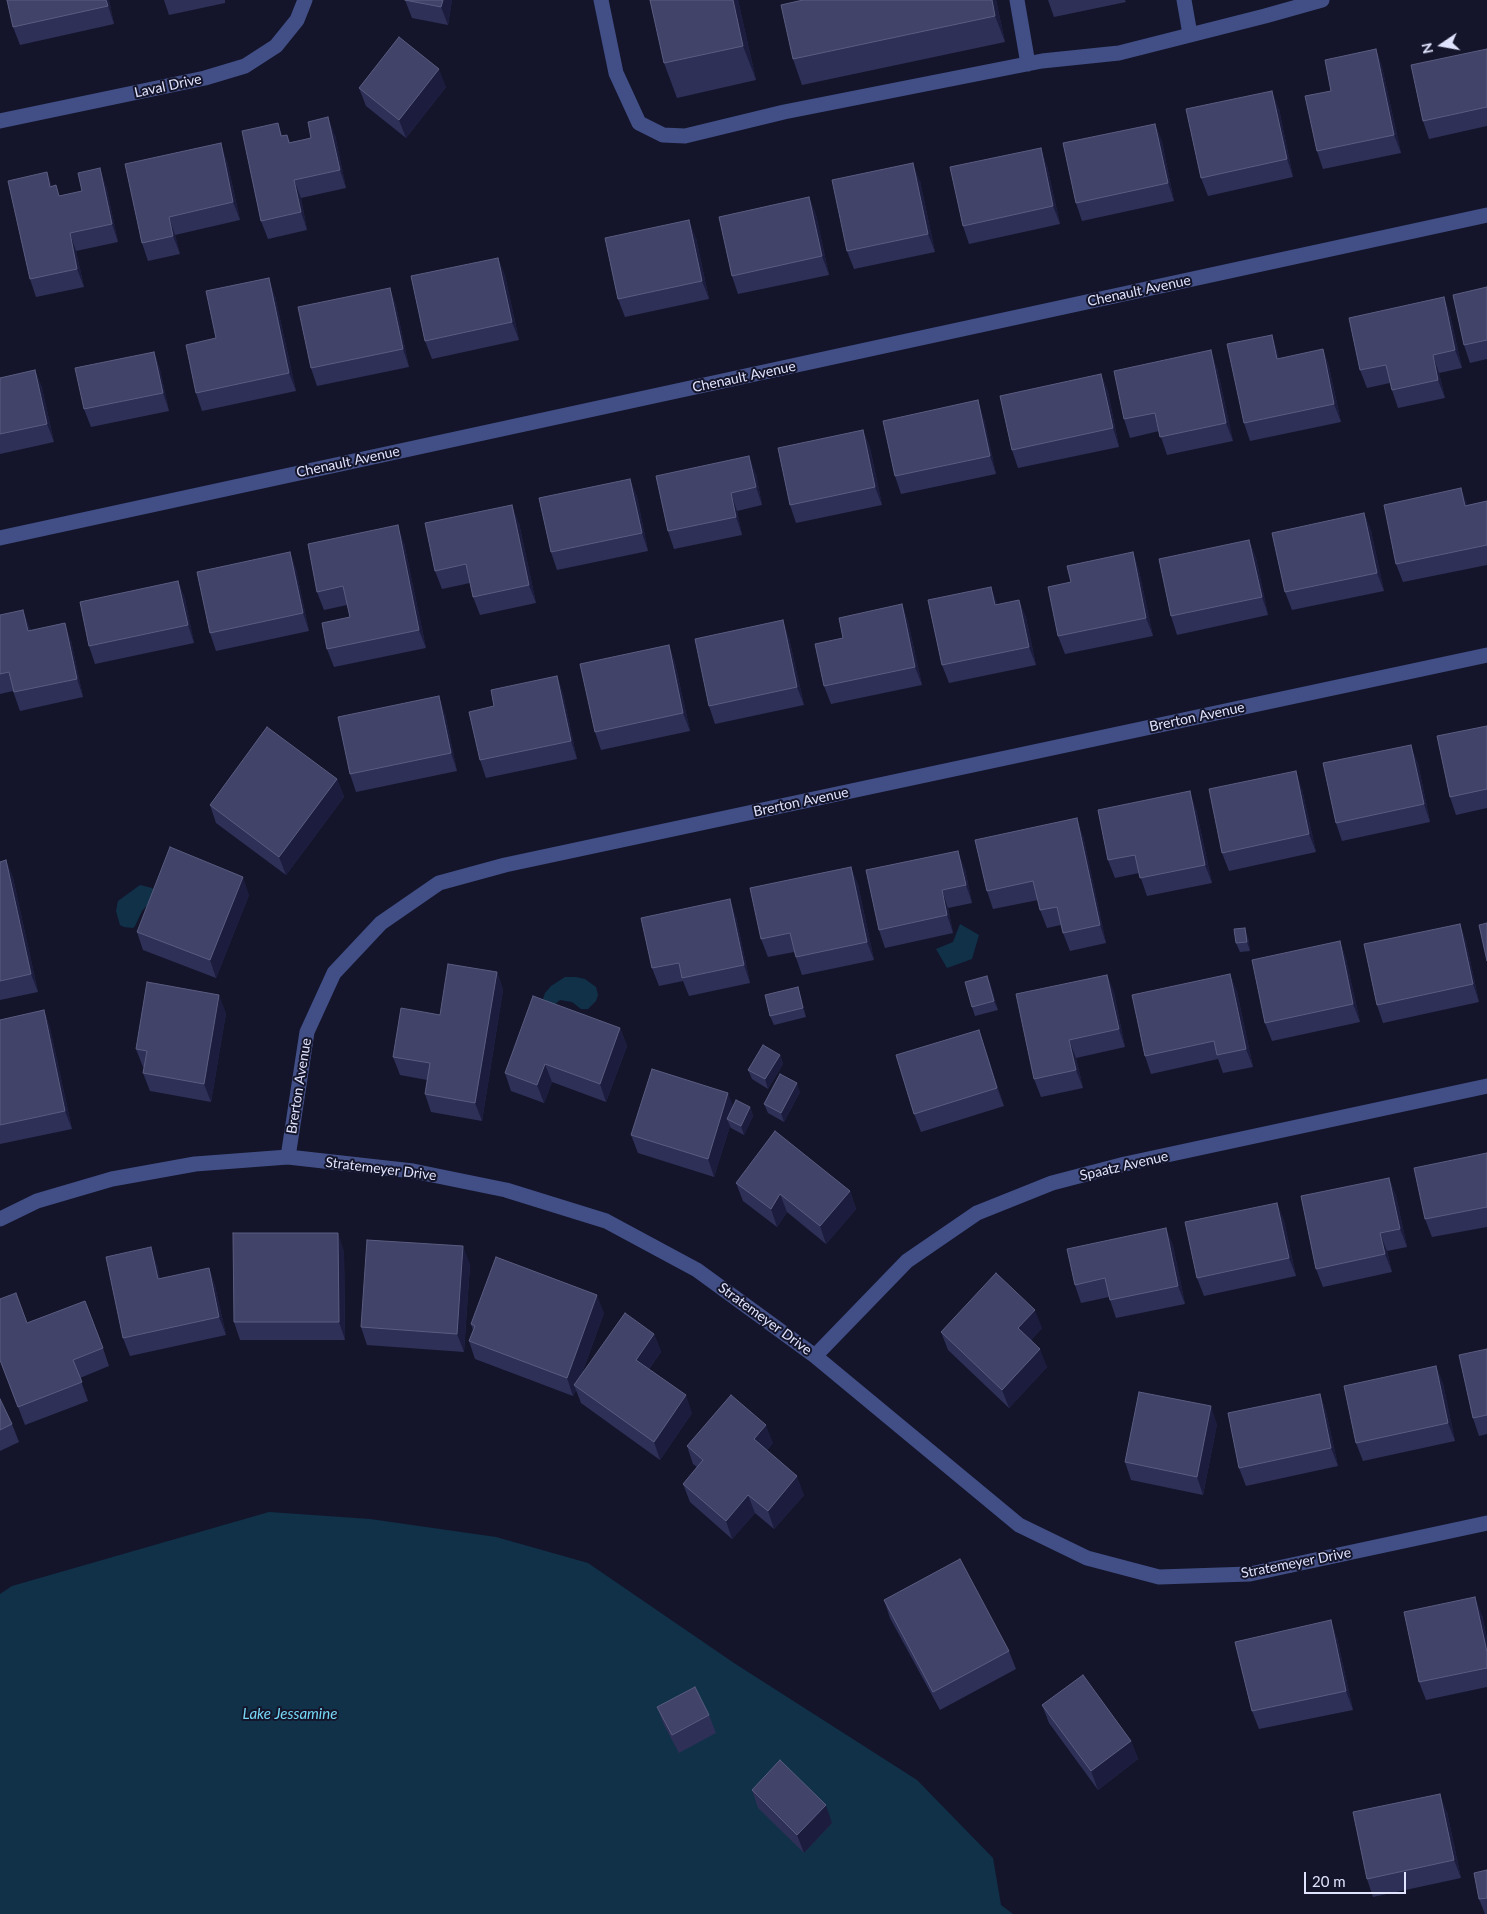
<!DOCTYPE html>
<html>
<head>
<meta charset="utf-8">
<style>
	body { margin:0 }
	#map { position:relative; width:1487px; height:1914px; overflow:hidden; background:#14152b; font-family:Lato,sans-serif }
	canvas { display:block }
	.north { position:absolute; left:1417px; top:20px; width:50px; height:50px; -webkit-text-stroke:4px #14152b; paint-order:stroke; rotate:258deg; font-size:14px; font-weight:700; line-height:20px; text-align:center; color:#e0e3fd }
	.north::after { content:''; display:block; margin:auto; width:18px; height:22px; background:#e0e3fd; clip-path:polygon(50% 0,100% 100%,50% 72%,0 100%) }
	.scale { position:absolute; left:1304px; top:1872px; width:102px; height:22px; box-sizing:border-box; border:2px solid #e0e3fd; border-top:0; padding-left:6px; font-size:15px; line-height:18px; white-space:nowrap; color:#e0e3fd; -webkit-text-stroke:4px #14152b; paint-order:stroke }
</style>
</head>
<body>
<div id="map">
<canvas width="1487" height="1914"></canvas>
<div class="north">N</div>
<div class="scale">20 m</div>
</div>
<script>
const ctx = document.querySelector('canvas').getContext('2d');
ctx.lineJoin = 'round';
function fillPath(path, color) { ctx.fillStyle = color; ctx.fill(path, 'evenodd'); }
const toPath = rows => new Path2D(rows.map(r => 'M' + r).join(''));
function strokePath(path, color, width, dash) { ctx.strokeStyle = color; ctx.lineWidth = width; ctx.lineCap = dash ? 'butt' : 'round'; ctx.setLineDash(dash || []); ctx.stroke(path); }
function label(font, color, halo, rows, align = 'center') {
  ctx.font = font + ' Lato,sans-serif'; ctx.lineWidth = 4; ctx.setLineDash([]); ctx.textBaseline = 'middle'; ctx.strokeStyle = halo; ctx.fillStyle = color; for (const [text, x, y, turn = 0] of rows) {
    ctx.save(); ctx.translate(x, y); ctx.rotate((+turn || 0) * Math.PI / 180); ctx.textAlign = isNaN(turn) ? turn : align; if (halo) ctx.strokeText(text, 0, 0); ctx.fillText(text, 0, 0); ctx.restore();
  }
}
const water = toPath([
	[140,885,152,888,157,894,142,911,135,926,133,928,124,927,120,925,116,911,118,901],
	[960,924,979,935,972,959,947,968,936,949,953,942],
	[565,977,576,977,585,979,596,987,598,995,596,1001,588,1009,581,1009,572,1002,560,1000,554,1005,543,999,545,993,551,986],
	[269,1512,370,1519,496,1537,588,1563,734,1663,917,1780,993,1858,1001,1905,1013,1914,0,1914,0,1594,12,1586]
]);
const minor = toPath([
	[601,0,616,73,639,123,663,135,685,136,784,112,1042,61,1119,53,1265,16,1322,0],
	[1017,0,1028,64],
	[1184,0,1190,34],
	[0,121,205,78,245,66,276,46,297,20,305,0],
	[0,538,1487,215],
	[288,1157,307,1032,334,973,381,923,439,883,505,865,1487,655],
	[0,1219,37,1201,112,1179,195,1164,288,1157,413,1171,506,1190,606,1221,697,1270,815,1356,1019,1525,1087,1558,1159,1577,1250,1574,1487,1523],
	[815,1356,907,1261,977,1213,1052,1183,1125,1164,1487,1086]
]);
const wall = toPath([
	[109,0,114,24,20,45,13,27],
	[164,0,225,0,225,3,169,15],
	[405,0,452,0,448,25,412,18],
	[650,0,738,0,756,80,677,98,664,63],
	[803,0,996,0,1005,42,802,85,793,59],
	[1048,0,1125,0,1126,2,1054,17],
	[1376,49,1382,67,1401,153,1323,169,1317,151,1331,91],
	[1487,49,1487,126,1429,139,1423,121],
	[446,87,406,138,366,106,359,88],
	[1279,109,1293,177,1208,196,1201,178],
	[278,123,282,136,287,135,290,142,335,135,346,188,301,198,307,230,268,239,261,221],
	[1155,124,1162,142,1174,201,1082,221,1076,203],
	[227,161,240,220,175,235,180,254,148,261,142,243],
	[1047,166,1060,224,969,244,963,226],
	[920,181,935,252,854,269,847,251],
	[52,186,60,196,106,186,118,242,76,251,84,287,36,297,30,279],
	[809,197,816,215,829,275,738,294,732,276],
	[696,238,709,299,625,317,618,299],
	[498,258,505,276,519,340,432,359,425,341],
	[1487,287,1487,359,1470,363,1464,345],
	[390,288,396,306,409,367,317,386,311,368],
	[275,296,296,391,202,411,196,393,216,338],
	[1444,297,1450,315,1462,368,1439,373,1445,398,1398,408,1392,390,1390,383,1367,388,1360,370],
	[1272,335,1279,359,1323,349,1329,367,1341,422,1250,441,1244,423],
	[154,352,160,370,169,411,91,427,84,409],
	[1217,368,1233,441,1167,455,1159,431,1130,438,1124,419],
	[35,370,42,388,54,442,0,454,0,378],
	[1101,374,1108,392,1119,447,1018,468,1012,450],
	[984,419,996,474,901,494,895,476],
	[863,430,870,448,882,505,796,523,790,505],
	[756,474,762,505,737,511,742,535,674,549,668,531],
	[630,479,637,497,648,551,557,570,551,552],
	[1487,501,1487,565,1403,582,1396,564,1467,505],
	[1364,513,1371,531,1384,591,1292,610,1285,592],
	[519,523,536,603,480,615,473,597,470,583,442,589,435,571],
	[1249,540,1256,558,1268,615,1177,635,1171,616],
	[404,543,426,648,334,667,327,649,350,617,347,605,324,610,317,592],
	[290,552,296,570,309,631,216,651,210,633],
	[1133,552,1139,571,1153,636,1065,654,1058,636,1071,582],
	[178,581,185,599,194,643,95,664,89,646],
	[1019,600,1026,618,1036,665,949,683,942,665,998,605],
	[902,604,908,622,922,685,831,704,824,686],
	[0,615,30,628,31,631,71,641,83,697,20,711,13,691,0,694],
	[789,638,804,705,715,724,709,706],
	[669,645,675,663,690,731,601,750,595,732],
	[557,676,563,694,577,759,486,778,480,760,494,706],
	[445,714,457,771,356,792,350,774],
	[1487,726,1487,808,1456,815,1450,797],
	[1418,763,1430,822,1342,841,1336,823],
	[337,779,344,797,286,875,216,823,210,805],
	[1302,789,1316,852,1229,871,1222,853],
	[1196,809,1212,883,1147,896,1139,873,1115,878,1108,860],
	[1083,836,1106,943,1070,951,1063,933,1061,925,1047,928,1040,910,1038,900,993,909,987,891],
	[6,860,13,878,38,992,0,1000,0,862],
	[851,867,858,885,874,960,802,975,794,952,768,957,761,939],
	[965,869,972,903,948,908,953,933,885,948,879,930],
	[249,895,216,978,143,950,137,932],
	[736,917,750,983,689,996,683,981,659,986,652,968],
	[1460,924,1466,942,1479,1002,1383,1023,1377,1005],
	[1248,937,1250,951,1240,952,1236,943],
	[1340,941,1346,959,1360,1022,1272,1041,1265,1023],
	[497,972,503,990,482,1121,431,1112,425,1094,427,1080,400,1075,393,1057,440,1015],
	[1230,974,1237,992,1253,1067,1223,1073,1218,1059,1151,1074,1145,1056],
	[1107,975,1114,993,1125,1047,1076,1058,1083,1088,1041,1097,1034,1079],
	[987,976,998,1010,975,1016,972,1007],
	[798,987,801,997,806,1017,774,1025,770,1016],
	[44,1010,50,1028,72,1129,0,1144,0,1020],
	[226,1013,211,1102,150,1091,143,1073,144,1067,143,1067,136,1049],
	[620,1028,627,1046,606,1102,552,1082,544,1103,511,1091,505,1073],
	[979,1030,985,1048,1004,1106,921,1132,914,1114],
	[780,1055,783,1064,768,1089,752,1079,748,1070],
	[800,1092,784,1122,768,1113,764,1104],
	[733,1107,750,1107,753,1116,744,1135,731,1128,730,1126,714,1177,638,1153,631,1135],
	[1487,1153,1487,1227,1432,1237,1425,1219],
	[1389,1178,1396,1196,1407,1247,1387,1251,1392,1272,1323,1287,1316,1269],
	[736,1183,850,1191,856,1209,826,1244,787,1212,777,1227,743,1201],
	[1277,1203,1284,1221,1296,1276,1204,1296,1197,1278],
	[1166,1228,1173,1246,1185,1304,1116,1318,1109,1297,1081,1303,1075,1285],
	[344,1251,345,1340,240,1340,234,1322],
	[470,1264,464,1352,367,1345,361,1327],
	[157,1265,160,1279,209,1268,215,1286,226,1335,130,1356,123,1338],
	[604,1313,581,1376,654,1334,661,1352,649,1369,692,1413,660,1460,581,1403,576,1390,573,1396,475,1359,469,1341,473,1330,471,1324],
	[27,1323,103,1348,109,1366,80,1378,88,1401,25,1425,0,1360],
	[1042,1328,1031,1340,1047,1367,1009,1408,948,1350,941,1332],
	[1487,1349,1487,1434,1479,1436,1473,1418],
	[1436,1366,1443,1384,1455,1441,1363,1461,1356,1443],
	[1320,1394,1326,1412,1338,1466,1246,1486,1239,1468],
	[0,1399,12,1424,19,1442,0,1451],
	[1217,1424,1203,1495,1131,1480,1125,1462],
	[773,1443,767,1450,804,1495,774,1529,755,1513,732,1539,690,1502,683,1484,697,1467,693,1464,687,1446],
	[884,1600,1009,1651,1016,1669,940,1710,890,1618],
	[1482,1615,1487,1639,1487,1687,1426,1700,1419,1682],
	[1337,1638,1353,1710,1259,1729,1252,1711],
	[1042,1705,1131,1741,1138,1759,1098,1790,1049,1723],
	[657,1707,709,1715,716,1733,679,1753,664,1725],
	[752,1790,832,1823,804,1853,758,1808],
	[1447,1812,1461,1878,1373,1897,1367,1879],
	[1487,1870,1487,1914,1485,1914,1479,1899]
]);
const shadedWall = toPath([
	[106,0,109,0,114,24],
	[443,0,452,0,448,25,441,7],
	[733,0,738,0,756,80,743,46],
	[992,0,996,0,1005,42,995,16],
	[1376,49,1382,67,1401,153,1394,135],
	[439,69,446,87,406,138,399,120],
	[1272,91,1279,109,1293,177,1287,159],
	[328,117,335,135,346,188,340,170],
	[1155,124,1162,142,1174,201,1168,183],
	[221,143,227,161,240,220,233,202],
	[1041,148,1047,166,1060,224,1053,206],
	[913,163,920,181,935,252,928,234],
	[100,168,106,186,118,242,112,224],
	[47,172,54,191,50,187],
	[294,180,301,198,307,230,301,212],
	[809,197,816,215,829,275,822,256],
	[169,217,175,235,180,254,173,236],
	[689,220,696,238,709,299,702,281],
	[70,233,76,251,84,287,77,269],
	[498,258,505,276,519,340,512,322],
	[269,278,275,296,296,391,289,373],
	[390,288,396,306,409,367,403,349],
	[1444,297,1450,315,1462,368,1455,350],
	[1272,335,1278,353,1283,377,1277,359],
	[1323,349,1329,367,1341,422,1334,404],
	[1211,350,1217,368,1233,441,1226,423],
	[154,352,160,370,169,411,163,393],
	[1433,355,1439,373,1445,398,1438,380],
	[35,370,42,388,54,442,47,424],
	[1101,374,1108,392,1119,447,1113,428],
	[978,400,984,419,996,474,990,456],
	[863,430,870,448,882,505,875,487],
	[749,456,756,474,762,505,756,487],
	[630,479,637,497,648,551,642,533],
	[1461,488,1468,506,1465,506],
	[731,493,737,511,742,535,736,517],
	[512,505,519,523,536,603,529,585],
	[1364,513,1371,531,1384,591,1377,573],
	[398,525,404,543,426,648,419,630],
	[1249,540,1256,558,1268,615,1262,597],
	[290,552,296,570,309,631,303,613],
	[1133,552,1139,571,1153,636,1146,618],
	[178,581,185,599,194,643,188,625],
	[991,587,998,605,995,605],
	[1019,600,1026,618,1036,665,1029,647],
	[902,604,908,622,922,685,915,667],
	[23,610,30,628,35,649,28,631],
	[783,620,789,638,804,705,797,687],
	[65,623,71,641,83,697,77,679],
	[669,645,675,663,690,731,683,713],
	[557,676,563,694,577,759,571,741],
	[439,696,445,714,457,771,451,753],
	[1411,745,1418,763,1430,822,1424,804],
	[1296,771,1302,789,1316,852,1309,834],
	[337,779,344,797,286,875,279,857],
	[1190,791,1196,809,1212,883,1205,865],
	[1077,818,1083,836,1106,943,1100,925],
	[958,851,965,869,972,903,966,885],
	[6,860,13,878,38,992,31,974],
	[851,867,858,885,874,960,867,942],
	[243,877,249,895,216,978,210,960],
	[942,890,948,908,953,933,947,915],
	[730,899,736,917,750,983,744,965],
	[1460,924,1466,942,1479,1002,1473,984],
	[1245,928,1248,937,1250,951,1247,942],
	[1340,941,1346,959,1360,1022,1353,1004],
	[497,972,503,990,482,1121,475,1103],
	[1230,974,1237,992,1253,1067,1246,1049],
	[1107,975,1114,993,1125,1047,1119,1029],
	[987,976,991,985,998,1010,994,1001],
	[798,987,801,997,806,1017,803,1008],
	[219,995,226,1013,211,1102,204,1084],
	[44,1010,50,1028,72,1129,65,1111],
	[620,1028,627,1046,606,1102,600,1084],
	[979,1030,985,1048,1004,1106,997,1088],
	[1069,1040,1076,1058,1083,1088,1076,1070],
	[780,1055,783,1064,768,1089,765,1079],
	[545,1064,552,1082,544,1103,537,1085],
	[797,1083,800,1092,784,1122,781,1113],
	[728,1093,735,1111,727,1119,730,1126,714,1177,708,1159],
	[750,1107,753,1116,744,1135,741,1126],
	[1389,1178,1396,1196,1407,1247,1400,1229],
	[850,1191,856,1209,826,1244,820,1226],
	[780,1194,787,1212,777,1227,771,1209],
	[1277,1203,1284,1221,1296,1276,1289,1258],
	[1166,1228,1173,1246,1185,1304,1178,1286],
	[338,1233,344,1251,345,1340,339,1322],
	[1380,1233,1387,1251,1392,1272,1385,1254],
	[463,1246,470,1264,464,1352,457,1334],
	[151,1247,157,1265,164,1297,158,1279],
	[209,1268,215,1286,226,1335,219,1317],
	[597,1295,604,1313,577,1387,574,1385,576,1390,573,1396,567,1378],
	[1035,1310,1042,1328,1025,1346,1018,1328],
	[654,1334,661,1352,642,1378,636,1360],
	[1040,1349,1047,1367,1009,1408,1002,1390],
	[1436,1366,1443,1384,1455,1441,1448,1423],
	[1320,1394,1326,1412,1338,1466,1331,1448],
	[686,1395,692,1413,660,1460,654,1442],
	[1211,1406,1217,1424,1203,1495,1197,1477],
	[766,1425,773,1443,761,1457,754,1439],
	[797,1476,804,1495,774,1529,768,1511],
	[748,1495,755,1513,732,1539,726,1521],
	[1475,1597,1482,1615,1487,1639,1487,1652],
	[1331,1620,1337,1638,1353,1710,1346,1691],
	[1131,1741,1138,1759,1098,1790,1091,1771],
	[1440,1794,1447,1812,1461,1878,1454,1860],
	[826,1805,832,1823,804,1853,797,1835]
]);
const building = toPath([
	[7,0,106,0,108,6,13,27,7,0],
	[405,0,443,0,441,7,405,0],
	[650,0,733,0,743,46,664,63,650,0],
	[803,0,992,0,995,16,793,59,781,5,803,0],
	[399,37,439,69,399,120,359,88,399,37],
	[1376,49,1394,135,1317,151,1305,96,1331,91,1325,60,1376,49],
	[1487,49,1487,107,1423,121,1411,65,1487,49],
	[1272,91,1287,159,1201,178,1186,109,1272,91],
	[328,117,340,170,294,180,301,212,261,221,242,131,278,123,281,136,287,135,289,143,311,138,308,122,328,117],
	[1155,124,1168,183,1076,203,1063,143,1155,124],
	[221,143,233,202,169,217,173,236,142,243,125,164,221,143],
	[1041,148,1053,206,963,226,950,167,1041,148],
	[913,163,928,234,847,251,832,180,913,163],
	[100,168,112,224,70,233,77,269,30,279,8,181,47,172,50,187,56,185,59,196,82,191,78,173,100,168],
	[809,197,822,256,732,276,719,217,809,197],
	[689,220,702,281,618,299,605,238,689,220],
	[498,258,512,322,425,341,411,276,498,258],
	[269,278,289,373,196,393,186,345,216,338,206,291,269,278],
	[1487,287,1487,340,1464,345,1453,295,1487,287],
	[390,288,403,349,311,368,298,307,390,288],
	[1444,297,1455,350,1433,355,1438,380,1392,390,1386,365,1360,370,1349,318,1444,297],
	[1272,335,1277,359,1323,349,1334,404,1244,423,1227,344,1272,335],
	[1211,350,1226,423,1160,437,1155,413,1124,419,1114,371,1211,350],
	[154,352,163,393,84,409,75,368,154,352],
	[35,370,47,424,0,434,0,378,35,370],
	[1101,374,1113,428,1012,450,1000,396,1101,374],
	[978,400,990,456,895,476,883,421,978,400],
	[863,430,875,487,790,505,778,448,863,430],
	[749,456,756,487,731,493,736,517,668,531,656,476,749,456],
	[630,479,642,533,551,552,539,498,630,479],
	[1461,488,1465,506,1487,501,1487,545,1396,564,1384,505,1461,488],
	[512,505,529,585,473,597,466,564,435,571,425,523,512,505],
	[1364,513,1377,573,1285,592,1272,533,1364,513],
	[398,525,419,630,327,649,322,623,350,617,343,586,317,592,308,544,398,525],
	[1249,540,1262,597,1171,616,1159,559,1249,540],
	[290,552,303,613,210,633,197,572,290,552],
	[1133,552,1146,618,1058,636,1048,587,1071,582,1067,566,1133,552],
	[178,581,188,625,89,646,80,602,178,581],
	[991,587,995,605,1019,600,1029,647,942,665,928,600,991,587],
	[902,604,915,667,824,686,815,644,843,638,839,618,902,604],
	[23,610,28,631,65,623,77,679,14,692,9,672,0,674,0,615,23,610],
	[783,620,797,687,709,706,695,639,783,620],
	[669,645,683,713,595,732,580,664,669,645],
	[557,676,571,741,480,760,469,712,494,706,491,690,557,676],
	[439,696,451,753,350,774,338,717,439,696],
	[1487,726,1487,789,1450,797,1437,736,1487,726],
	[267,727,337,779,279,857,210,805,267,727],
	[1411,745,1424,804,1336,823,1323,763,1411,745],
	[1296,771,1309,834,1222,853,1209,789,1296,771],
	[1190,791,1205,865,1140,878,1135,855,1108,860,1098,810,1190,791],
	[1077,818,1100,925,1063,933,1057,907,1040,910,1033,881,987,891,975,840,1077,818],
	[170,847,243,877,210,960,137,932,170,847],
	[958,851,966,885,942,890,947,915,879,930,866,870,958,851],
	[6,860,31,974,0,981,0,862,6,860],
	[851,867,867,942,796,957,790,933,761,939,750,888,851,867],
	[730,899,744,965,682,978,679,963,652,968,641,918,730,899],
	[1487,923,1487,961,1479,925,1487,923],
	[1460,924,1473,984,1377,1005,1364,944,1460,924],
	[1245,928,1247,942,1236,943,1234,929,1245,928],
	[1340,941,1353,1004,1265,1023,1252,960,1340,941],
	[448,964,497,972,475,1103,425,1094,430,1063,393,1057,401,1008,440,1015,448,964],
	[1230,974,1246,1049,1217,1055,1214,1041,1145,1056,1132,995,1230,974],
	[1107,975,1119,1029,1069,1040,1076,1070,1034,1079,1016,994,1107,975],
	[987,976,994,1001,972,1007,965,982,987,976],
	[147,982,219,995,204,1084,143,1073,147,1051,136,1049,147,982],
	[798,987,803,1008,770,1016,765,995,798,987],
	[533,996,620,1028,600,1084,545,1064,537,1085,505,1073,533,996],
	[44,1010,65,1111,0,1125,0,1020,44,1010],
	[979,1030,997,1088,914,1114,896,1055,979,1030],
	[763,1045,780,1055,765,1079,748,1070,763,1045],
	[652,1069,728,1093,708,1159,631,1135,652,1069],
	[780,1074,797,1083,781,1113,764,1104,780,1074],
	[736,1100,750,1107,741,1126,727,1119,736,1100],
	[775,1131,850,1191,820,1226,780,1194,771,1209,736,1183,775,1131],
	[1487,1153,1487,1207,1425,1219,1414,1168,1487,1153],
	[1389,1178,1400,1229,1380,1233,1385,1254,1316,1269,1301,1196,1389,1178],
	[1277,1203,1289,1258,1197,1278,1185,1222,1277,1203],
	[1166,1228,1178,1286,1110,1300,1105,1278,1075,1285,1067,1249,1166,1228],
	[233,1233,338,1233,339,1322,234,1322,233,1233],
	[367,1240,463,1246,457,1334,361,1327,367,1240],
	[151,1247,158,1279,209,1268,219,1317,123,1338,106,1257,151,1247],
	[496,1257,597,1295,567,1378,469,1341,475,1326,471,1324,496,1257],
	[996,1273,1035,1310,1018,1328,1040,1349,1002,1390,941,1332,996,1273],
	[16,1293,27,1323,85,1301,103,1348,73,1360,82,1382,18,1407,0,1360,0,1299,16,1293],
	[625,1313,654,1334,636,1360,686,1395,654,1442,574,1385,625,1313],
	[1487,1349,1487,1415,1473,1418,1459,1355,1487,1349],
	[1436,1366,1448,1423,1356,1443,1344,1386,1436,1366],
	[1139,1392,1211,1406,1197,1477,1125,1462,1139,1392],
	[1320,1394,1331,1448,1239,1468,1228,1413,1320,1394],
	[731,1395,766,1425,754,1439,797,1476,768,1511,748,1495,726,1521,683,1484,703,1460,687,1446,731,1395],
	[0,1399,12,1424,0,1430,0,1399],
	[960,1559,1009,1651,933,1692,884,1600,960,1559],
	[1475,1597,1487,1652,1487,1668,1419,1682,1404,1612,1475,1597],
	[1331,1620,1346,1691,1252,1711,1235,1642,1331,1620],
	[1083,1675,1131,1741,1091,1771,1042,1705,1083,1675],
	[695,1687,709,1715,672,1735,657,1707,695,1687],
	[780,1760,826,1805,797,1835,752,1790,780,1760],
	[1440,1794,1454,1860,1367,1879,1353,1812,1440,1794],
	[1487,1870,1487,1898,1479,1899,1474,1873,1487,1870]
]);
const streetNames = [
	["Laval Drive",168,86,-12],
	["Chenault Avenue",1139,291,-12],
	["Chenault Avenue",744,377,-12],
	["Chenault Avenue",348,462,-12],
	["Brerton Avenue",1197,717,-12],
	["Brerton Avenue",801,802,-12],
	["Brerton Avenue",299,1086,-81],
	["Spaatz Avenue",1124,1166,-13],
	["Stratemeyer Drive",381,1169,7],
	["Stratemeyer Drive",765,1319,36],
	["Stratemeyer Drive",1296,1563,-11]
];
const waterNames = [
	["Lake Jessamine",290,1714]
];
fillPath(water, '#103148');
strokePath(minor, '#424f86', 15);
fillPath(wall, '#2e3057');
fillPath(shadedWall, '#1c1d3e');
fillPath(building, '#414369');
strokePath(building, '#5a5c80', 1);
label('14px', '#e0e3fd', '#14152b', streetNames);
label('italic 15px', '#76d7f5', '#14152b', waterNames);
</script>
</body>
</html>
